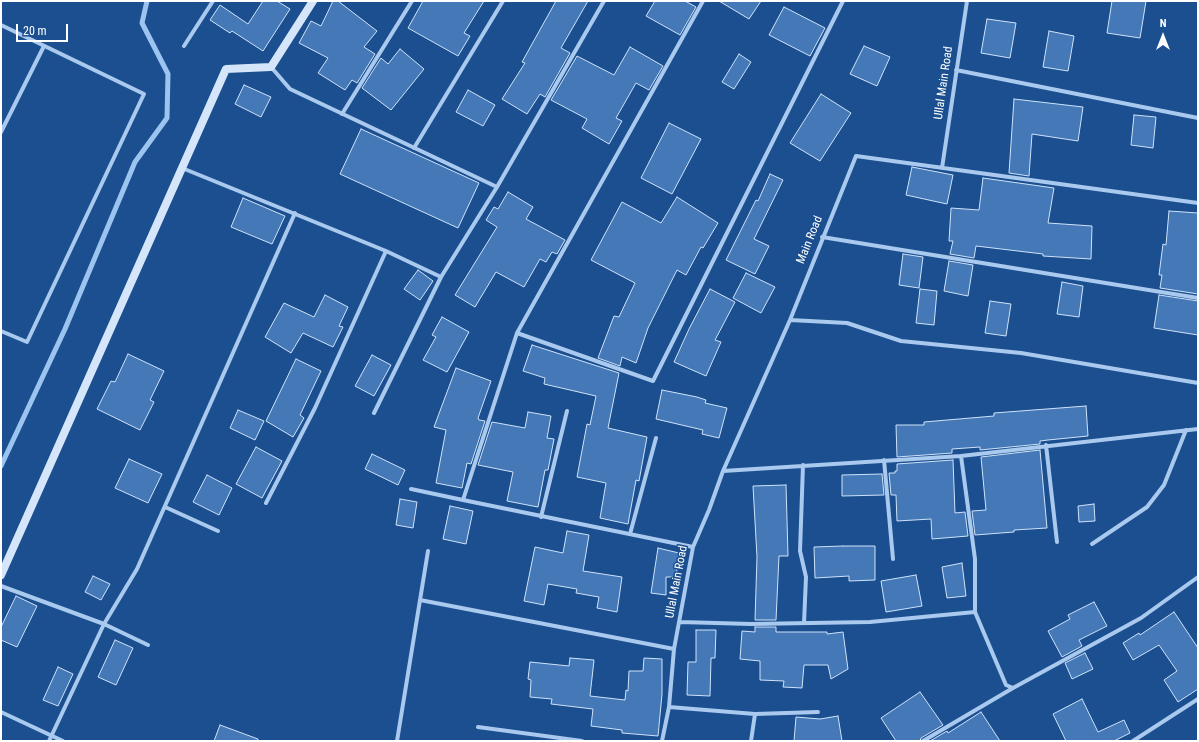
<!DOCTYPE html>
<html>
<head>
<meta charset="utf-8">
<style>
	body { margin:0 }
	#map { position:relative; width:1199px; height:742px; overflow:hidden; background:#1b4f8f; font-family:"Roboto Condensed",sans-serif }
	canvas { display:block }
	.frame { position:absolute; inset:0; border:2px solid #fff; pointer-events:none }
	.north { position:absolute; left:1143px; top:16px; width:40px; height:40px; -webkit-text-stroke:3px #1b4f8f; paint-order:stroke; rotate:0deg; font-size:11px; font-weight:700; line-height:16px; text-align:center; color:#fff }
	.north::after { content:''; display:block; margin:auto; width:14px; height:18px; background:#fff; clip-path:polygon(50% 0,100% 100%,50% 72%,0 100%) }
	.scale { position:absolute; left:16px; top:24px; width:52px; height:18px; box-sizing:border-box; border:2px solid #fff; border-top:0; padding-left:5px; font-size:12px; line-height:14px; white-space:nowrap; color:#fff; -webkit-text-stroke:3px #1b4f8f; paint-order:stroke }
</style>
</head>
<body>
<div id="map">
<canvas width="1199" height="742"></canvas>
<div class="frame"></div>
<div class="north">N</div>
<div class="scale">20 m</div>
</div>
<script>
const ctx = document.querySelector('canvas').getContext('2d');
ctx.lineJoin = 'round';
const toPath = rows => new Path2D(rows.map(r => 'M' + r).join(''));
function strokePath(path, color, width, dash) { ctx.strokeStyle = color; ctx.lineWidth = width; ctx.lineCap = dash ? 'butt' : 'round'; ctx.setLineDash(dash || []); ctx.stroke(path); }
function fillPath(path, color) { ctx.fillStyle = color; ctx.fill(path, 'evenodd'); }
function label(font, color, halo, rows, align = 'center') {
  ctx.font = font + ' "Roboto Condensed",sans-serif'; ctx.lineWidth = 3; ctx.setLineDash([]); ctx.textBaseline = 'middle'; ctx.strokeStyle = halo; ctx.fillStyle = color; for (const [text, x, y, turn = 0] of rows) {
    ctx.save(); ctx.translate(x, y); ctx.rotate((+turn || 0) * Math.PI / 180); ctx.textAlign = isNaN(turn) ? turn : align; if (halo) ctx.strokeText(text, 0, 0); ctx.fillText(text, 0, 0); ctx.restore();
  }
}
const stream = toPath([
	[1,466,65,329,135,162,167,118,168,74,142,23,147,1]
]);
const building = toPath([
	[263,1,277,1,290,9,263,51,232,31,230,33,210,20,220,5,248,24,263,1],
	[333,1,338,1,377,31,364,47,375,54,357,83,352,80,345,90,318,73,328,58,299,43,311,21,321,26,333,1],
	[423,1,484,1,464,33,470,36,458,56,408,28,423,1],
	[556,1,588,1,561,48,570,53,545,97,540,94,527,114,502,99,525,63,522,62,556,1],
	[655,1,685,1,696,7,680,35,646,16,655,1],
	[719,1,761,1,749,19,719,1],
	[1112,1,1146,1,1140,38,1107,33,1112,1],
	[784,7,825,28,810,56,769,35,784,7],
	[987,19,1016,23,1010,58,981,53,987,19],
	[1049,31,1074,36,1068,71,1043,67,1049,31],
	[864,46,890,57,877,86,850,74,864,46],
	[630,47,663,66,649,90,636,83,616,118,622,121,609,144,582,128,587,119,551,100,577,56,614,75,630,47],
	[400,49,424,69,391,110,362,88,381,58,388,64,400,49],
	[739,54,751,62,734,89,722,82,739,54],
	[244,85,271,97,261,117,235,104,244,85],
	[468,90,495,105,483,126,456,112,468,90],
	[821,94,851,113,820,161,790,143,821,94],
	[1014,99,1083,107,1078,141,1032,134,1029,176,1009,173,1014,99],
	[1134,115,1156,117,1153,148,1131,145,1134,115],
	[669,123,701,139,672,194,641,178,669,123],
	[361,129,479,183,458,228,340,174,361,129],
	[912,167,953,175,947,204,906,195,912,167],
	[770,174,783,180,754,239,769,246,755,274,726,260,756,200,758,201,770,174],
	[983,178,1054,188,1048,223,1092,226,1091,259,1043,256,1043,254,976,246,974,258,950,254,953,241,949,241,951,208,979,210,983,178],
	[508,192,533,207,526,219,565,240,557,254,552,252,546,262,540,259,524,287,496,272,475,307,455,295,497,227,486,220,494,207,498,209,508,192],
	[677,197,718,223,703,248,701,247,686,275,677,270,648,328,636,363,622,357,620,366,598,358,614,316,619,317,635,283,591,260,622,202,661,223,677,197],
	[243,198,285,216,272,244,231,227,243,198],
	[1169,211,1198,213,1198,294,1160,288,1162,275,1159,275,1163,244,1166,245,1169,211],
	[903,254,923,257,919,288,899,285,903,254],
	[949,261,973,265,968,296,944,291,949,261],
	[418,270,433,281,420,300,404,289,418,270],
	[746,273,775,287,761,313,733,298,746,273],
	[1062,282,1083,286,1079,317,1057,314,1062,282],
	[710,289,735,302,715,340,721,342,706,376,674,362,689,329,710,289],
	[920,289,937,291,934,325,916,323,920,289],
	[325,295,348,307,339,326,343,327,333,347,303,333,291,353,265,337,284,303,314,317,325,295],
	[1159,295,1198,301,1198,335,1154,328,1159,295],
	[990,301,1011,304,1006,336,985,333,990,301],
	[442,317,469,332,447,372,423,360,436,337,432,335,442,317],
	[532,345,619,373,608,428,647,437,639,481,636,480,628,524,600,518,606,483,577,477,587,424,590,425,596,396,544,384,545,378,523,371,532,345],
	[128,354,164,371,150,400,154,402,140,430,97,409,111,381,115,382,128,354],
	[372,355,391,365,374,396,355,386,372,355],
	[296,359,321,371,300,415,304,418,293,437,266,421,296,359],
	[456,368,491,381,478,418,479,420,485,421,471,464,467,463,462,488,436,483,446,430,434,427,456,368],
	[662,390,697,397,706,400,705,403,727,408,719,438,702,434,703,430,656,419,662,390],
	[1086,406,1088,436,1048,440,1040,441,1040,444,980,450,980,447,952,449,952,453,897,457,896,425,924,425,924,422,994,416,994,413,1086,406],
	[238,410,264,421,255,440,230,428,238,410],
	[528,412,551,416,547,438,554,439,548,470,545,470,538,507,507,501,513,472,478,465,492,422,525,428,528,412],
	[256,447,282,461,262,498,236,484,256,447],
	[1040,450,1047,528,1014,530,1014,532,975,535,972,511,986,510,981,457,1040,450],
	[372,454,405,470,398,485,365,469,372,454],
	[129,459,162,474,148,503,115,488,129,459],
	[953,460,955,513,965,512,968,536,932,539,931,519,897,521,896,495,891,495,889,473,895,473,895,471,897,471,897,464,953,460],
	[882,474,884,495,842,496,842,475,882,474],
	[207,475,232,488,219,515,193,502,207,475],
	[786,485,788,556,779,556,776,620,755,620,757,557,753,486,786,485],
	[400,499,417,502,413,528,396,525,400,499],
	[1094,504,1095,521,1079,522,1078,506,1094,504],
	[450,506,473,511,466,544,443,539,450,506],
	[567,531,589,535,583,571,622,577,617,612,597,608,599,597,576,593,577,589,548,584,544,605,524,601,535,547,563,553,567,531],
	[843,546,875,546,875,580,849,581,849,576,815,578,814,547,843,546],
	[658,548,679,553,676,577,666,577,666,595,651,593,658,548],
	[962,563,966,596,947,598,942,567,962,563],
	[916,575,922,606,886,612,881,581,916,575],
	[93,576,110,584,101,600,85,592,93,576],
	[16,596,37,606,17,647,1,640,1,627,16,596],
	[1094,602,1107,626,1079,640,1082,646,1062,657,1048,631,1070,619,1068,615,1094,602],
	[1174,612,1198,648,1198,689,1178,702,1164,680,1177,671,1159,645,1133,660,1123,643,1139,633,1140,635,1174,612],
	[755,627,776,627,776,632,827,632,827,634,843,632,848,669,831,679,828,665,804,665,802,688,783,687,784,681,760,680,760,661,740,659,742,631,755,632,755,627],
	[696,630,716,630,715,658,711,658,710,696,687,695,688,662,696,662,696,630],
	[115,640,133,648,116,685,98,677,115,640],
	[1085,653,1093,669,1072,679,1065,663,1085,653],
	[570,658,594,660,590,696,625,700,626,690,628,691,629,671,643,671,644,658,662,659,662,694,658,736,622,733,622,730,591,726,593,709,551,704,552,699,530,697,531,680,528,679,530,662,569,666,570,658],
	[58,667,73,674,58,706,43,700,58,667],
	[920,692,943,725,921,738,920,741,896,741,881,718,920,692],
	[1082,699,1098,732,1124,720,1130,733,1114,741,1066,741,1053,714,1082,699],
	[981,712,1000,741,930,741,947,731,948,733,981,712],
	[838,716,842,741,794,741,796,717,820,719,838,716],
	[220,725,258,739,258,741,214,741,220,725]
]);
const street = toPath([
	[703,1,517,333,653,381,843,1],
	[1,25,144,94,27,342,1,331],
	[184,46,213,1],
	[271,67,290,89,497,187,604,1],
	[956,70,1198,118],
	[342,114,412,1],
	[1,132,44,46],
	[414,148,503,1],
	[182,168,386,251,441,277],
	[942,168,967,1],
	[822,237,1198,298],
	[790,320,847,323,901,341,1021,353,1198,383],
	[517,333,463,500,693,547],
	[374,413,441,277,497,187],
	[1046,445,1057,542],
	[884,460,893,559],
	[803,465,800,551,806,577,804,623],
	[723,471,961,456,1198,429],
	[411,489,463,500],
	[266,503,315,408,386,251],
	[165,507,218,531],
	[541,517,567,411],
	[630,534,656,438],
	[1092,544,1147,507,1164,485,1186,430],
	[1,586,104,624,137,569,295,213],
	[420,600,674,649],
	[975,612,1006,685,1013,688],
	[680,622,751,624,870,622,975,612,975,559,961,456],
	[669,707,755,714,751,741],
	[1,712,63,741],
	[755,714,818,712],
	[478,727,582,741],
	[49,741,104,624,148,645],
	[397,741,428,551],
	[662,741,669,707,674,649,693,547,709,510,723,471,790,320,856,156,1198,203],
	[923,741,1013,688,1141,618,1198,577],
	[1133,741,1198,699]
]);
const secondary = toPath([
	[1,575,226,69,271,67,313,1]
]);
const streetNames = [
	["Ullal Main Road",944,83,-82],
	["Main Road",810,240,-68],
	["Ullal Main Road",677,582,-79]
];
strokePath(stream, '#9cc4f0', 5);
fillPath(building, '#4478b7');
strokePath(building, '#cfe3fa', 1);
strokePath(street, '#a9c9ee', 4);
strokePath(secondary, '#d6e6fa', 8);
label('12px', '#fff', '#1b4f8f', streetNames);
</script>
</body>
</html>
